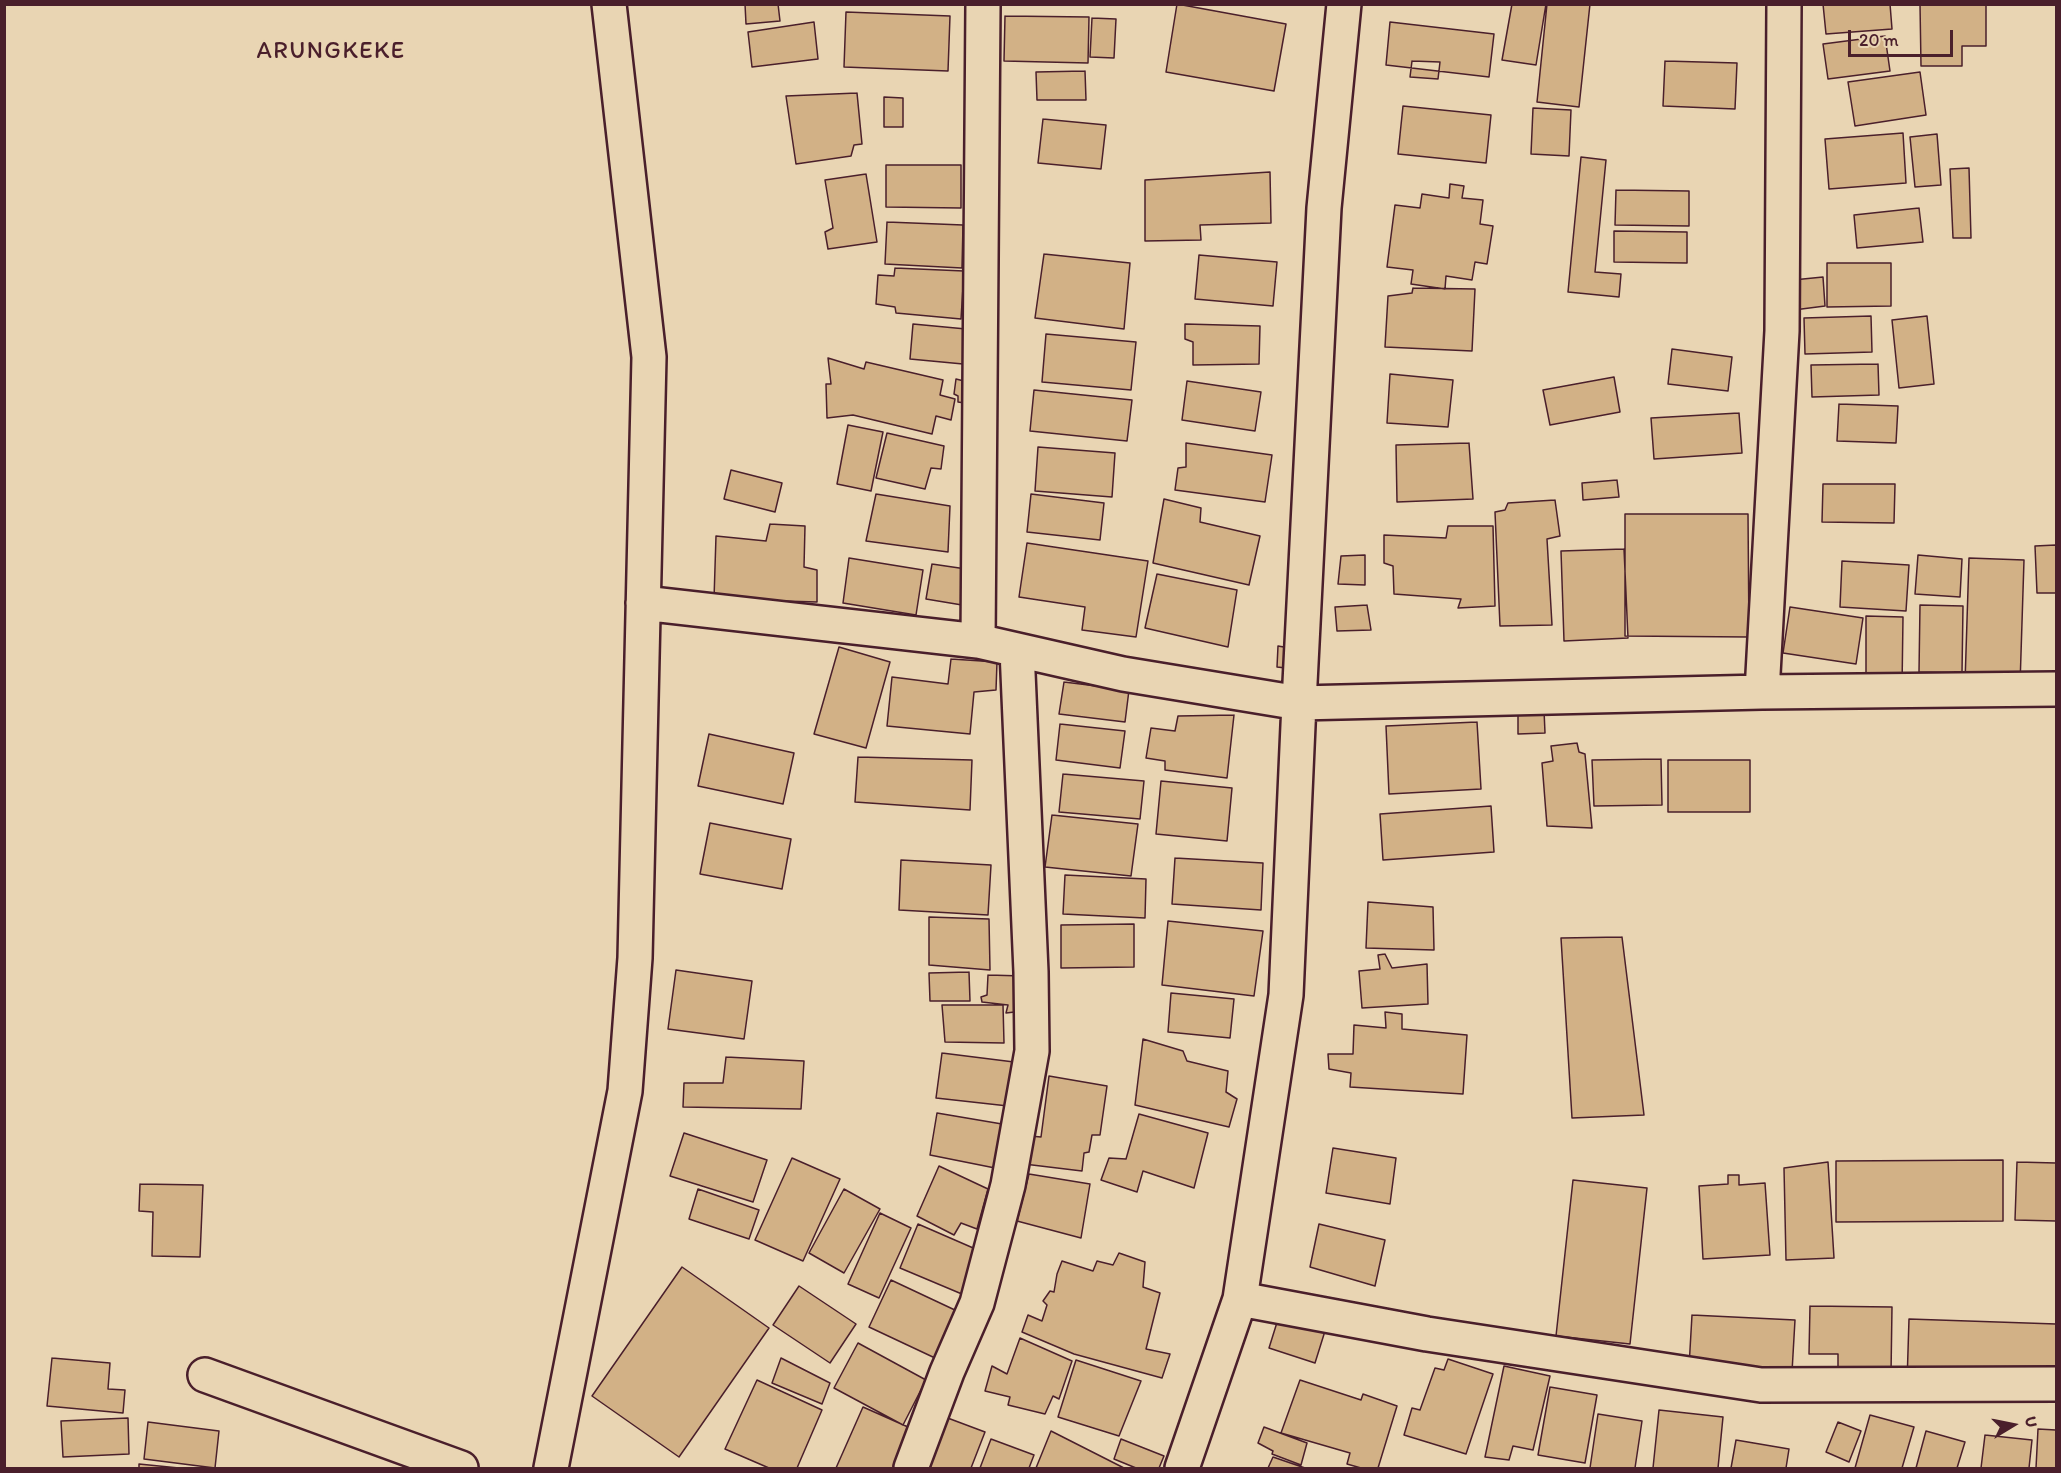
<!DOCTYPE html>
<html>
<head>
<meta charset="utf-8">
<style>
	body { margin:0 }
	#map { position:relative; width:2061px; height:1473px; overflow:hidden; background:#e9d5b3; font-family:Itim,sans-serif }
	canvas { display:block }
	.frame { position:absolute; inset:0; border:6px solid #4a1f2b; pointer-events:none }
	.north { position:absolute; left:1983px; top:1395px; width:60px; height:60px; -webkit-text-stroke:4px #e9d5b3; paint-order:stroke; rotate:80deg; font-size:16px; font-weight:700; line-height:24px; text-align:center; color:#4a1f2b }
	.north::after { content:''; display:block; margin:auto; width:21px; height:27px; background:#4a1f2b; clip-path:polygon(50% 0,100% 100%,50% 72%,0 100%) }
	.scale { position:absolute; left:1848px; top:30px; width:105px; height:27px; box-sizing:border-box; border:3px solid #4a1f2b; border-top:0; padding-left:8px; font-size:18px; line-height:21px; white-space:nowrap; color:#4a1f2b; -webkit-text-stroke:4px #e9d5b3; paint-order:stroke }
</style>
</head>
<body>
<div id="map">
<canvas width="2061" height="1473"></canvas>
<div class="frame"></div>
<div class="north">U</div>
<div class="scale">20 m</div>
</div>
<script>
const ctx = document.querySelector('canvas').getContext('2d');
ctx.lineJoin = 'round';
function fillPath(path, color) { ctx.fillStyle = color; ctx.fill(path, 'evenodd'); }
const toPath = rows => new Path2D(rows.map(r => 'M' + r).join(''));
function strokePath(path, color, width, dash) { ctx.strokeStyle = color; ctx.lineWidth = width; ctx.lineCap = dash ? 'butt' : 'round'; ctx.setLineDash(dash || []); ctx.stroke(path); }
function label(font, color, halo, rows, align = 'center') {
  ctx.font = font + ' Itim,sans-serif'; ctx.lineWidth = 4.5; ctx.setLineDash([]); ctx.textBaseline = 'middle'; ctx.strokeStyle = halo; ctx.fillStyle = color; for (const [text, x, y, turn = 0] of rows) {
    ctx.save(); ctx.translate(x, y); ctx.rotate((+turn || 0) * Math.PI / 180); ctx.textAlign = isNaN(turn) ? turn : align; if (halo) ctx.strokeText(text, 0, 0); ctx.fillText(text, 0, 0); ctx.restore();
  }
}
const building = toPath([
	[745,4,778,4,780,21,746,24,745,4],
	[1177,4,1286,24,1274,91,1166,72,1177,4],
	[1512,4,1546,4,1536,65,1502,60,1512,4],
	[1547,4,1590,4,1579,107,1537,102,1547,4],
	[1823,4,1890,4,1892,29,1826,34,1823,4],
	[1920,4,1986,4,1986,46,1962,46,1962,66,1921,66,1920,4],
	[846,12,950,16,948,71,844,67,846,12],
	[1005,16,1089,17,1088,63,1004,61,1005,16],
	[1092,18,1116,19,1114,58,1090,57,1092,18],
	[814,22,818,59,752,67,748,32,814,22],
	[1390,22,1494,34,1489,77,1386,65,1390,22],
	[1885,36,1890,71,1828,79,1823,44,1885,36],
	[1412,61,1440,62,1438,79,1410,77,1412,61],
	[1665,61,1737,63,1735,109,1663,106,1665,61],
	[1085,71,1086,100,1037,100,1036,72,1085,71],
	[1920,72,1926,115,1855,126,1848,82,1920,72],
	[857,93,862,144,854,145,851,156,796,164,786,96,857,93],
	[884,97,903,98,903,127,884,127,884,97],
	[1403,106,1491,115,1486,163,1398,154,1403,106],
	[1533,108,1571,110,1569,156,1531,154,1533,108],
	[1043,119,1106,125,1101,169,1038,163,1043,119],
	[1903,133,1906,183,1829,189,1825,139,1903,133],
	[1937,134,1941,185,1915,187,1910,137,1937,134],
	[1581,157,1606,160,1595,272,1621,274,1619,297,1568,292,1581,157],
	[886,165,961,165,961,208,886,207,886,165],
	[1969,168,1971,238,1953,238,1950,169,1969,168],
	[1270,172,1271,223,1200,225,1201,240,1145,241,1145,180,1270,172],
	[866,174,877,242,828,249,825,232,833,228,825,180,866,174],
	[1450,184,1464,186,1462,198,1483,200,1480,224,1493,226,1487,264,1475,262,1472,280,1446,276,1445,289,1411,284,1413,270,1387,267,1395,205,1420,208,1422,194,1449,198,1450,184],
	[1616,190,1689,191,1689,226,1615,225,1616,190],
	[1919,208,1923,242,1857,248,1854,215,1919,208],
	[887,222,963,225,962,268,885,264,887,222],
	[1614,231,1687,232,1687,263,1614,262,1614,231],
	[1044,254,1130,263,1124,329,1035,318,1044,254],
	[1199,255,1277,262,1273,306,1195,299,1199,255],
	[1827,263,1891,263,1891,306,1827,307,1827,263],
	[895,268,964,271,961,319,896,313,895,307,876,304,878,275,894,276,895,268],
	[1823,277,1825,306,1786,311,1783,281,1823,277],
	[1413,288,1475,289,1472,351,1385,347,1388,296,1412,293,1413,288],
	[1871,316,1872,352,1805,354,1804,318,1871,316],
	[1927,316,1934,384,1899,388,1892,320,1927,316],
	[913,324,966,329,963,364,910,359,913,324],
	[1185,324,1260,326,1259,364,1193,365,1193,342,1185,339,1185,324],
	[1046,334,1136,342,1131,390,1042,382,1046,334],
	[1672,349,1732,357,1728,391,1668,384,1672,349],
	[828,358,864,369,866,362,943,380,940,395,955,399,951,420,936,416,932,434,853,415,827,418,826,384,831,384,828,358],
	[1878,364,1879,395,1812,397,1811,365,1878,364],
	[1390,374,1453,380,1448,427,1387,423,1390,374],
	[1614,377,1620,412,1550,425,1543,390,1614,377],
	[956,379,976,384,971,404,958,402,958,396,954,394,956,379],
	[1187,381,1261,392,1255,431,1182,420,1187,381],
	[1034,390,1132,400,1127,441,1030,431,1034,390],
	[1839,404,1898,406,1896,443,1837,441,1839,404],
	[1739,413,1742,453,1654,459,1651,418,1739,413],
	[848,425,883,432,871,491,837,484,848,425],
	[887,433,944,446,941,469,931,468,925,489,876,478,887,433],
	[1186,443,1272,455,1265,502,1175,490,1178,468,1186,467,1186,443],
	[1469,443,1473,499,1397,502,1396,445,1469,443],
	[1038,447,1115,453,1112,497,1035,491,1038,447],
	[731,470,782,483,775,512,724,499,731,470],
	[1617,480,1619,497,1583,500,1582,483,1617,480],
	[1823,484,1895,484,1894,523,1822,522,1823,484],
	[876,494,950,506,948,552,866,541,876,494],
	[1031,494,1104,503,1100,540,1027,532,1031,494],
	[1164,499,1201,508,1200,522,1260,536,1249,585,1153,563,1164,499],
	[1555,500,1560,536,1547,539,1552,625,1500,626,1495,512,1505,510,1508,503,1555,500],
	[1625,514,1748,514,1749,637,1625,636,1625,514],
	[770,524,805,526,804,567,817,570,817,602,714,599,716,536,766,541,770,524],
	[1448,526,1493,526,1495,606,1458,608,1461,599,1394,594,1393,566,1384,563,1384,535,1446,538,1448,526],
	[1027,543,1148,561,1136,637,1082,630,1085,607,1019,597,1027,543],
	[2056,545,2056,593,2037,593,2035,546,2056,545],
	[1624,549,1628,638,1564,641,1561,551,1624,549],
	[1365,555,1365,585,1338,584,1341,556,1365,555],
	[1918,555,1962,559,1960,597,1915,594,1918,555],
	[849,558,923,570,916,615,843,603,849,558],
	[1969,558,2024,560,2020,685,1965,683,1969,558],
	[1842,561,1909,565,1906,611,1840,607,1842,561],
	[932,564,973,570,968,606,926,599,932,564],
	[1157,574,1237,590,1228,647,1145,628,1157,574],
	[1367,605,1371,630,1337,631,1335,607,1367,605],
	[1920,605,1963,606,1962,673,1919,672,1920,605],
	[1790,607,1863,618,1856,664,1783,653,1790,607],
	[1866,616,1903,617,1902,688,1866,688,1866,616],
	[1278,646,1295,649,1294,669,1277,667,1278,646],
	[839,647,890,662,866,748,814,734,839,647],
	[951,659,997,662,996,690,974,692,970,734,887,726,892,677,948,684,951,659],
	[1064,682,1129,690,1125,722,1059,714,1064,682],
	[1544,710,1545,733,1518,734,1518,712,1544,710],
	[1234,715,1227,778,1165,770,1165,761,1146,758,1151,728,1175,731,1178,716,1234,715],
	[1477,722,1481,789,1389,794,1386,726,1477,722],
	[1060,724,1125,731,1120,768,1056,760,1060,724],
	[709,734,794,753,783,804,698,786,709,734],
	[1577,743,1579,752,1585,754,1592,828,1547,826,1542,763,1553,761,1551,746,1577,743],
	[858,757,972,760,970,810,855,802,858,757],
	[1661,759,1662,805,1594,806,1592,760,1661,759],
	[1668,760,1750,760,1750,812,1668,812,1668,760],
	[1063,774,1144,781,1140,819,1059,812,1063,774],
	[1161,781,1232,788,1227,841,1156,834,1161,781],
	[1491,806,1494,852,1383,860,1380,814,1491,806],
	[1052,815,1138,824,1131,876,1045,867,1052,815],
	[710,823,791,839,782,889,700,874,710,823],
	[1175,858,1263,863,1261,910,1172,904,1175,858],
	[901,860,991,865,988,915,899,910,901,860],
	[1065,875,1146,879,1145,918,1063,914,1065,875],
	[1368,902,1433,907,1434,950,1366,948,1368,902],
	[929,917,989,919,990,970,929,965,929,917],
	[1168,921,1263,931,1254,996,1162,985,1168,921],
	[1134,924,1134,967,1061,968,1061,925,1134,924],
	[1622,937,1644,1115,1572,1118,1561,938,1622,937],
	[1385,954,1392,968,1427,964,1428,1004,1362,1008,1359,971,1380,969,1378,955,1385,954],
	[676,970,752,981,744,1039,668,1029,676,970],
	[969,972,970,1001,930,1001,929,973,969,972],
	[988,975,1023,976,1023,1011,1006,1013,1008,1005,982,1002,981,997,987,995,988,975],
	[1171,993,1234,999,1230,1038,1168,1032,1171,993],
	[942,1005,1003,1005,1004,1043,945,1042,942,1005],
	[1385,1012,1402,1014,1402,1029,1467,1035,1463,1094,1350,1087,1351,1073,1329,1069,1328,1054,1353,1054,1354,1025,1386,1028,1385,1012],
	[1143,1039,1183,1051,1187,1061,1228,1071,1226,1092,1237,1099,1229,1127,1135,1105,1143,1039],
	[942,1053,1014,1062,1008,1106,936,1098,942,1053],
	[726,1057,804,1061,801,1109,683,1107,684,1083,723,1083,726,1057],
	[1049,1076,1107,1086,1100,1135,1092,1135,1089,1152,1084,1153,1082,1171,1024,1164,1030,1136,1041,1137,1049,1076],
	[937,1113,1002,1124,995,1168,930,1155,937,1113],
	[1139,1114,1208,1133,1194,1188,1143,1171,1137,1192,1101,1180,1109,1158,1126,1159,1139,1114],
	[684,1133,767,1160,753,1202,670,1176,684,1133],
	[1333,1148,1396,1158,1390,1204,1326,1193,1333,1148],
	[792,1158,840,1179,803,1261,755,1240,792,1158],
	[2003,1160,2003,1221,1836,1222,1836,1161,2003,1160],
	[1828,1162,1834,1258,1786,1260,1784,1168,1828,1162],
	[2017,1162,2056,1163,2056,1221,2015,1220,2017,1162],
	[939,1166,988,1189,977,1229,961,1223,954,1235,917,1216,939,1166],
	[1029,1174,1090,1184,1081,1238,1017,1221,1029,1174],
	[1728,1175,1739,1175,1739,1185,1765,1183,1770,1255,1703,1259,1699,1186,1728,1184,1728,1175],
	[1573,1180,1647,1188,1630,1344,1556,1336,1573,1180],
	[140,1184,203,1185,200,1257,152,1256,153,1212,139,1211,140,1184],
	[698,1189,759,1210,749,1239,689,1219,698,1189],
	[844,1189,880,1209,844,1273,809,1253,844,1189],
	[880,1213,911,1228,879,1298,848,1284,880,1213],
	[918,1224,987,1254,969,1297,900,1268,918,1224],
	[1319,1224,1385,1240,1375,1286,1310,1267,1319,1224],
	[1119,1253,1145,1262,1143,1287,1160,1293,1146,1349,1170,1354,1162,1378,1074,1354,1022,1332,1028,1315,1042,1321,1047,1305,1043,1301,1050,1291,1054,1292,1057,1274,1062,1261,1093,1271,1097,1261,1113,1265,1119,1253],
	[682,1267,769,1328,679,1457,592,1396,682,1267],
	[891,1280,957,1311,935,1358,869,1327,891,1280],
	[799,1286,856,1324,830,1363,773,1325,799,1286],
	[1810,1306,1892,1307,1891,1374,1838,1373,1838,1354,1809,1354,1810,1306],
	[1692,1315,1795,1320,1792,1372,1689,1367,1692,1315],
	[1279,1316,1325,1331,1315,1363,1269,1348,1279,1316],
	[1909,1319,2056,1324,2056,1388,1907,1383,1909,1319],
	[1020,1338,1072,1361,1059,1399,1053,1396,1045,1414,1008,1405,1010,1397,985,1391,992,1366,1007,1374,1020,1338],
	[858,1343,926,1380,903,1425,834,1388,858,1343],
	[52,1358,110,1363,108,1389,125,1390,123,1413,47,1406,52,1358],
	[781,1358,830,1383,822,1404,772,1383,781,1358],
	[1448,1359,1493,1374,1466,1454,1404,1435,1412,1408,1420,1410,1435,1368,1444,1370,1448,1359],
	[1076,1360,1141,1381,1119,1436,1058,1417,1076,1360],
	[1504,1366,1550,1376,1533,1450,1513,1446,1509,1460,1485,1457,1504,1366],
	[757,1380,822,1410,797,1468,769,1468,725,1449,757,1380],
	[1300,1380,1361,1400,1363,1394,1397,1406,1378,1468,1361,1468,1347,1464,1350,1453,1281,1433,1300,1380],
	[1550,1387,1597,1395,1585,1463,1538,1455,1550,1387],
	[863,1407,917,1431,900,1468,836,1468,863,1407],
	[1659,1410,1723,1417,1718,1468,1653,1468,1659,1410],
	[1598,1414,1642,1421,1635,1468,1590,1468,1598,1414],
	[1870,1415,1914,1427,1902,1468,1855,1468,1870,1415],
	[945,1417,985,1432,971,1468,925,1468,945,1417],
	[128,1418,129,1454,63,1457,61,1421,128,1418],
	[148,1422,219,1431,215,1468,144,1459,148,1422],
	[1838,1422,1861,1431,1849,1462,1826,1452,1838,1422],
	[1264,1427,1307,1443,1301,1465,1272,1454,1273,1451,1258,1443,1264,1427],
	[2038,1429,2056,1430,2056,1468,2036,1468,2038,1429],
	[1051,1431,1124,1468,1036,1468,1051,1431],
	[1926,1431,1965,1442,1957,1468,1916,1468,1926,1431],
	[1985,1435,2032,1440,2029,1468,1981,1468,1985,1435],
	[991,1439,1034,1455,1029,1468,980,1468,991,1439],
	[1121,1439,1164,1456,1159,1468,1136,1468,1114,1459,1121,1439],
	[1736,1440,1789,1449,1786,1468,1731,1468,1736,1440],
	[1273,1457,1305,1468,1268,1468,1273,1457],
	[139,1464,179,1468,139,1468,139,1464]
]);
const minor = toPath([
	[643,603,978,641,1123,674,1299,703,1762,692,2056,689],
	[978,641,983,4],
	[1762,692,1782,331,1784,4],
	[1240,1299,1427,1334,1761,1385,2056,1384],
	[205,1375,461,1468],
	[551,1468,625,1091,635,958,649,357,609,4],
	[911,1468,947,1372,977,1303,1008,1185,1032,1051,1031,972,1017,650],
	[1182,1468,1240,1299,1286,995,1299,703,1324,208,1344,4]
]);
const quarterNames = [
	["ARUNGKEKE",331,52]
];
fillPath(building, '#d2b186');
strokePath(building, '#4a1f2b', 1.5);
strokePath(minor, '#4a1f2b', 38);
strokePath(minor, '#e9d5b3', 33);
ctx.letterSpacing = '1.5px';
label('24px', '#4a1f2b', '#e9d5b3', quarterNames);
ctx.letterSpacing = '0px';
</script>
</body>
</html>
